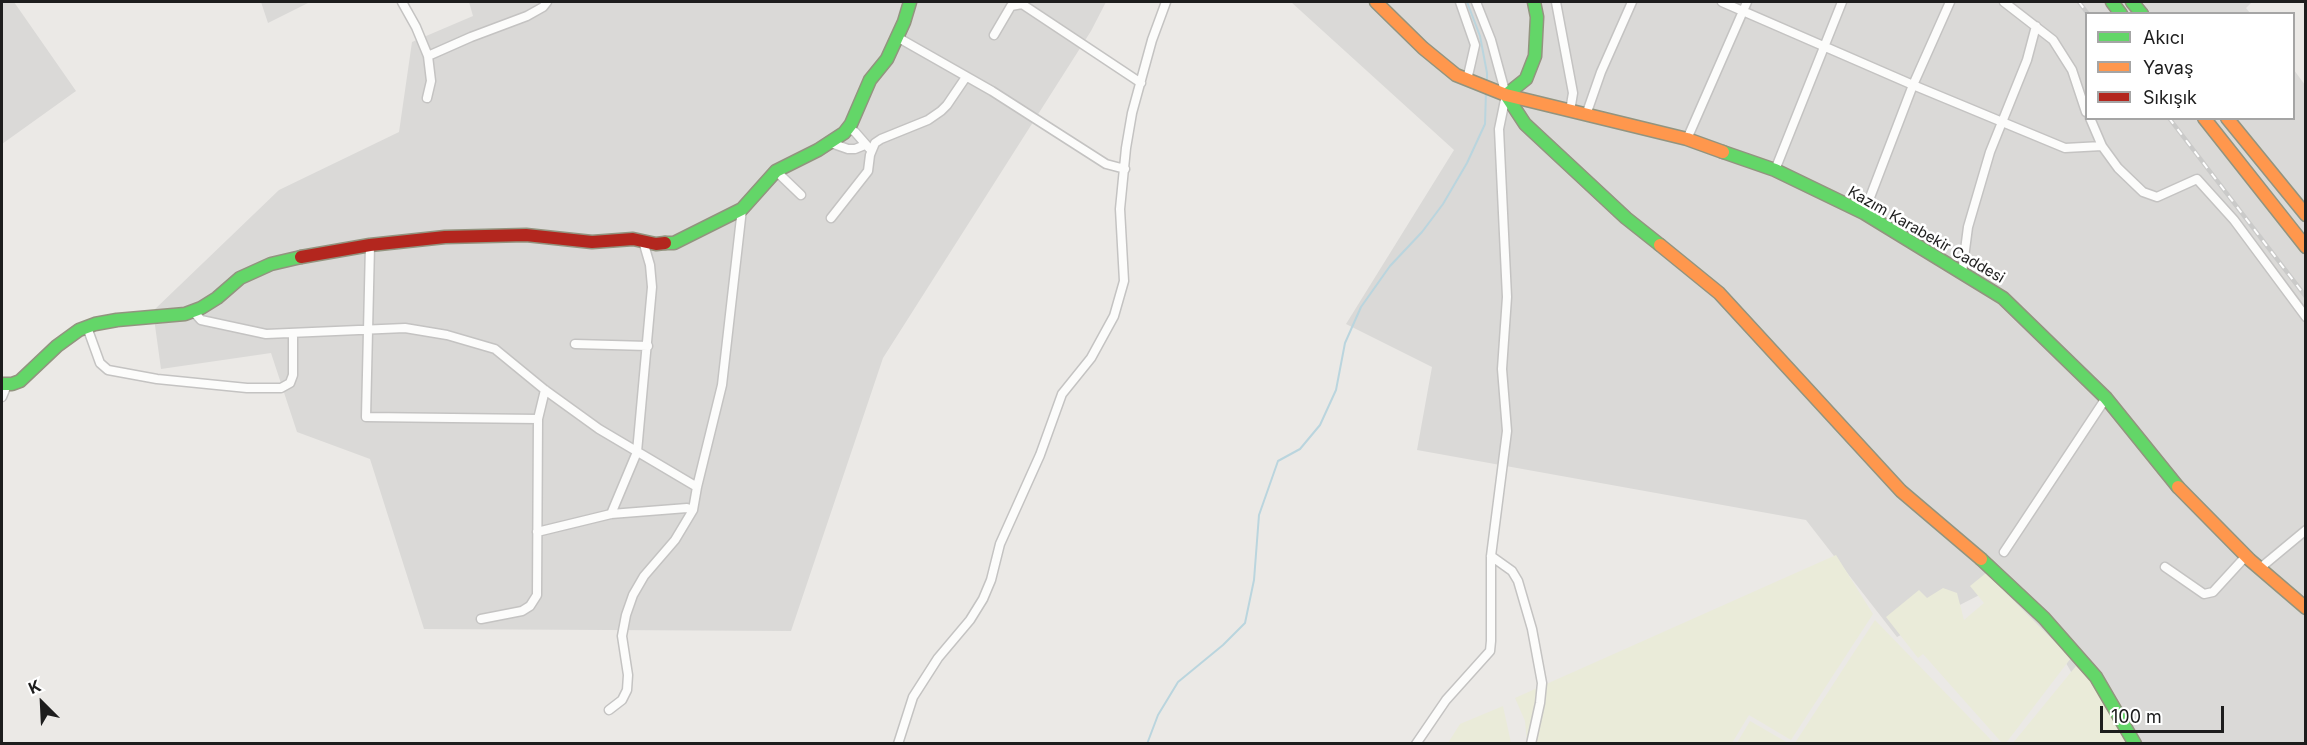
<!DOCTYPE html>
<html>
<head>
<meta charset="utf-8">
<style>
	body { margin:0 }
	#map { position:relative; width:2307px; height:745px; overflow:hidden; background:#ebe9e6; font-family:Inter,sans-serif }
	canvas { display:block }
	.frame { position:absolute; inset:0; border:3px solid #1d1d1d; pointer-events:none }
	.legend { position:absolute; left:2085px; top:12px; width:210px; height:108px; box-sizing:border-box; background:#fff; border:2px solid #a5a5a5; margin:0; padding:8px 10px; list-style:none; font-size:18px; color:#1d1d1d }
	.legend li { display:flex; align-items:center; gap:12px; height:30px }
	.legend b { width:30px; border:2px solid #a5a5a5 }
	.north { position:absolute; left:12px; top:673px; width:60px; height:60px; -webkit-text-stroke:4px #fff; paint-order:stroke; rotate:336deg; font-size:16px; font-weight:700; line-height:24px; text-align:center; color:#1d1d1d }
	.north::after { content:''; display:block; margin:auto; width:21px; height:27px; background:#1d1d1d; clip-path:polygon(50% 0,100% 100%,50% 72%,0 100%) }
	.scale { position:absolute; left:2100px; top:706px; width:124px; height:27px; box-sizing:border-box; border:3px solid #1d1d1d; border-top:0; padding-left:8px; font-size:18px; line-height:21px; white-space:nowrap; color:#1d1d1d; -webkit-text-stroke:4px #fff; paint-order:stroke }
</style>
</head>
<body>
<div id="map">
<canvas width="2307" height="745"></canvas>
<div class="frame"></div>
<ul class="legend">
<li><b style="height:8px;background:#63d668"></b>Akıcı</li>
<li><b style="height:8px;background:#ff974d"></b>Yavaş</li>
<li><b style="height:8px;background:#b3261e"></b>Sıkışık</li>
</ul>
<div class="north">K</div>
<div class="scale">100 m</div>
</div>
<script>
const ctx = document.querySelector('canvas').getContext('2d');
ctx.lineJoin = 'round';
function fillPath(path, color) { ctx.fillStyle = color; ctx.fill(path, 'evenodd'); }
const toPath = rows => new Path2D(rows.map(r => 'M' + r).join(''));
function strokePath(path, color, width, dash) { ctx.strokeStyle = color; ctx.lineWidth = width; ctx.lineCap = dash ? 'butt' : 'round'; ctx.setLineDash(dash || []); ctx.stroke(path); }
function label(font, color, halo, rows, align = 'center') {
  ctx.font = font + ' Inter,sans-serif'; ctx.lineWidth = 5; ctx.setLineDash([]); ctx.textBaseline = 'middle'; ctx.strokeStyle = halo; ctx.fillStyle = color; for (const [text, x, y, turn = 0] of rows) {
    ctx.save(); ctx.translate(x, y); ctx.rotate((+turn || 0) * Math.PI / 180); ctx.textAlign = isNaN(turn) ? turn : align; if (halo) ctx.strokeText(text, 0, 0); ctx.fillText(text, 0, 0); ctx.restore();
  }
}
const residential = toPath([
	[2,2,14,2,76,91,2,144],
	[261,2,310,2,268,23],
	[469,2,1106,2,1091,31,883,358,791,631,424,629,370,459,297,432,271,353,161,369,153,311,279,190,399,132,412,42,473,16],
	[1291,2,2252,2,2246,8,2250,13,2086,14,2086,118,2294,118,2294,70,2305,85,2305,743,2112,743,2066,663,1999,585,1897,637,1806,520,1417,450,1432,367,1346,324,1454,150]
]);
const farmland = toPath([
	[1836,555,1873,614,1791,740,1749,715,1732,743,1527,743,1525,721,1515,698],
	[1986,573,2071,658,2006,743,2002,743,1923,654,1918,658,1886,617,1919,590,1927,598,1943,588,1957,593,1964,620,1984,603,1970,586],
	[1875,620,1994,743,1795,743],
	[2076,666,2089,679,2126,743,2013,743],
	[1503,706,1511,743,1448,743,1460,724],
	[1750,721,1788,743,1737,743]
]);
const stream = toPath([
	[1467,2,1480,36,1487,73,1487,83],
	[1147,744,1158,715,1178,682,1223,645,1245,623,1254,580,1259,515,1278,461,1300,449,1320,425,1336,390,1345,343,1361,307,1390,266,1422,232,1443,204,1467,163,1485,124,1486,91]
]);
const street = toPath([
	[402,2,416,27,428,56,431,81,427,98],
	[1460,2,1475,45,1467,80],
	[1556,2,1573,93,1570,111],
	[1722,2,1913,85,2065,148,2102,146],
	[2004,2,2053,40,2072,70,2086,112],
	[994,35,1011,6,1022,4,1141,83],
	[897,37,992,91,1106,164,1125,169],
	[428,56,471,37,527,16,543,7,547,2],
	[1586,115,1601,72,1632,2],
	[2090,118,2102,146,2118,168,2143,192,2157,197,2197,179,2234,220,2306,317],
	[848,128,855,132,869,148],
	[1687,139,1747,2],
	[828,142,848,149,855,149,865,145],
	[1775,170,1842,2],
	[776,171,801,195],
	[1864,213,1913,85,1950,2],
	[831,218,868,171,870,155,875,143,881,139,928,120,941,111,947,105,966,77],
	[370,245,366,417,538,419],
	[1962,273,1968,227,1990,152,2027,60,2036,26],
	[193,311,201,320,266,334,405,328,447,335,495,349,545,390,599,429,697,487],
	[87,327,100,363,108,370,157,379,247,388,281,388,290,383,293,375,293,334],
	[575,344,648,346],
	[2,397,7,385],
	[611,514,637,452,652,287,650,265,643,241],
	[537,532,611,514,687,508,693,510],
	[2004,552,2106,398],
	[1491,556,1512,571,1518,581,1532,629,1542,683,1540,703,1531,744],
	[2165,567,2204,594,2213,592,2246,556],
	[2259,569,2306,530],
	[481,619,522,611,530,606,537,595,538,419,545,390],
	[609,710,622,700,627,690,628,675,622,636,626,615,633,595,644,576,675,540,693,510,697,487,722,385,742,209],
	[898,744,913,697,938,658,970,620,983,599,991,580,1000,544,1040,455,1062,394,1091,358,1114,316,1124,281,1120,209,1126,148,1132,113,1152,40,1166,2],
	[1416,744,1446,700,1490,651,1491,641,1491,556,1507,431,1502,369,1507,297,1499,129,1506,95,1491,40,1476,2]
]);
const fast = toPath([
	[1534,2,1537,17,1535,56,1526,79,1506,95,1525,124,1626,218,1660,245],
	[2112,2,2121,14],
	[2132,2,2142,14],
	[1723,152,1775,170,1864,213,2003,298,2106,398,2178,487],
	[665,243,674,243,742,209,776,171,818,150,844,133,851,124,870,80,887,59,904,22,910,2],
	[2,384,12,384,20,381,57,346,79,330,95,324,117,320,185,314,201,308,217,298,240,278,271,264,301,257],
	[1981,559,2044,618,2096,677,2135,744]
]);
const slow = toPath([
	[1376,2,1423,48,1456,75,1506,95,1687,139,1723,152],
	[2204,118,2306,247],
	[2227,118,2306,215],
	[1660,245,1719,293,1901,491,1981,559],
	[2178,487,2250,560,2306,608]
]);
const jam = toPath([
	[301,257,370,245,445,237,526,235,592,242,633,239,656,244,665,243]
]);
const rail = toPath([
	[2079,2,2088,14],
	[2169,118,2306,297]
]);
const streetNames = [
	["Kazım Karabekir Caddesi",1926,235,30]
];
fillPath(residential, '#dad9d7');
fillPath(farmland, '#eaebd9');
strokePath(stream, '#bad5de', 2);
strokePath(street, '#c4c3c2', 11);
strokePath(fast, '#92947f', 15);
strokePath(slow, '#92947f', 15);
strokePath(jam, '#92947f', 15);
strokePath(street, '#fcfcfb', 8);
strokePath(fast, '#63d668', 12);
strokePath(slow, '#ff974d', 12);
strokePath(jam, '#b3261e', 12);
strokePath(rail, '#cacac9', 4.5);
strokePath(rail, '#fff', 2, [7]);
label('15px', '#1d1d1d', '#fff', streetNames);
</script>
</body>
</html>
